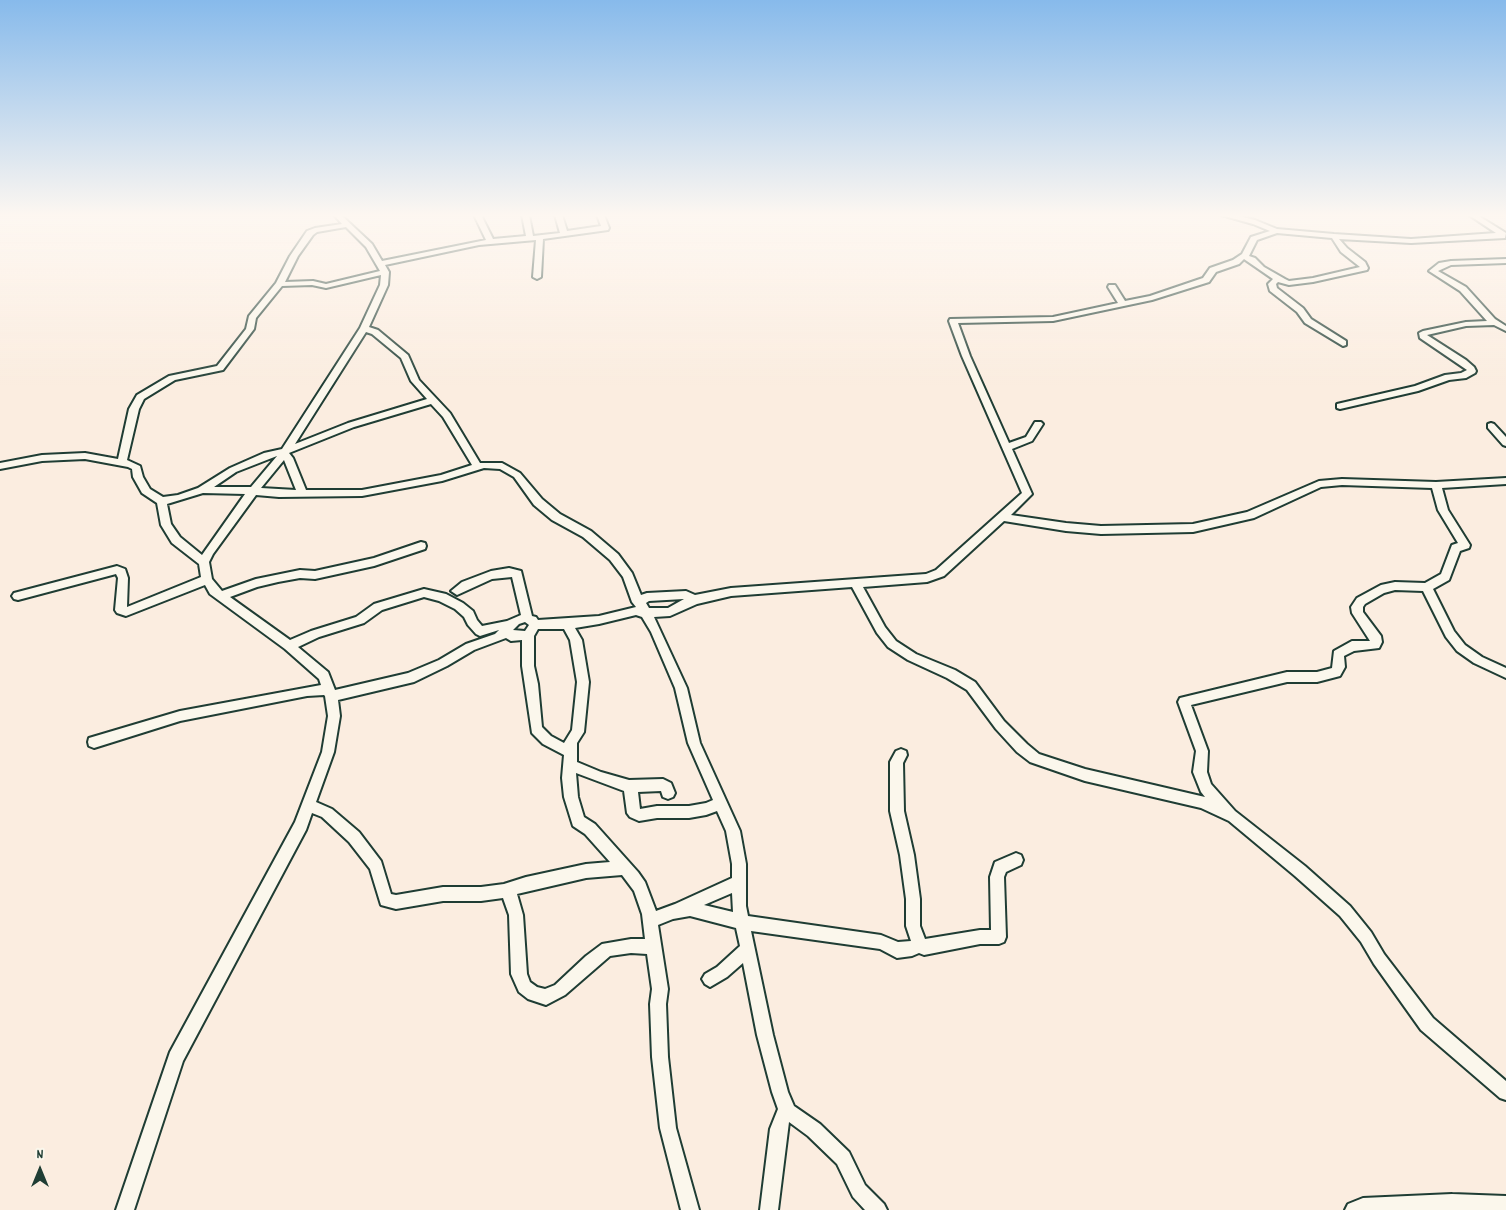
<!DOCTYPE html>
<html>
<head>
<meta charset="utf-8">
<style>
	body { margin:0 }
	#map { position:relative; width:1506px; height:1210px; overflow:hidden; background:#fbede0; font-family:Dekko,sans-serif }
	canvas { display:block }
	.north { position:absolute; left:15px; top:1145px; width:50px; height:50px; -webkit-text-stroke:4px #fbf7ec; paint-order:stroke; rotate:0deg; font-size:14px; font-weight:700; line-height:20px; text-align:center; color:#1f3d34 }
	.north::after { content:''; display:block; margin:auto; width:18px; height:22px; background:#1f3d34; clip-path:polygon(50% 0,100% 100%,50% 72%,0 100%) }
</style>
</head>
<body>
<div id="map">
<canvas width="1506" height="1210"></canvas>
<div class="north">N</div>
</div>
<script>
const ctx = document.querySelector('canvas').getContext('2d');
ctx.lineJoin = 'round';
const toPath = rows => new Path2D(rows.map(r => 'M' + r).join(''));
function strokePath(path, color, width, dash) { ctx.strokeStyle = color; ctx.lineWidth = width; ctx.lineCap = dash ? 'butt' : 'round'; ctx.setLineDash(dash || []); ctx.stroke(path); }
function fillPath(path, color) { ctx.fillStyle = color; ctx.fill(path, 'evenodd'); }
const minor = toPath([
	[334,215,341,215,372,244,382,261,486,240,474,215,481,215,493,239,526,236,522,215,529,215,533,236,560,233,555,215,562,215,567,231,601,226,597,215,604,215,609,228,608,230,543,239,541,277,537,279,533,277,536,240,479,245,385,265,389,272,388,285,369,327,378,330,408,355,419,380,450,413,480,463,502,463,520,473,542,499,560,514,591,531,618,554,632,573,641,595,647,593,686,591,695,595,731,588,926,574,936,570,1022,493,962,356,949,321,950,319,1053,317,1118,303,1108,287,1109,285,1115,285,1125,301,1150,296,1203,278,1210,268,1233,260,1242,254,1251,237,1270,231,1253,224,1221,215,1235,215,1255,220,1277,229,1334,234,1411,239,1496,233,1469,215,1477,215,1506,233,1505,238,1411,243,1339,239,1347,248,1365,262,1368,268,1367,270,1313,282,1289,285,1278,282,1276,284,1277,288,1303,308,1311,319,1346,341,1346,345,1343,346,1305,323,1297,312,1270,291,1268,284,1273,279,1244,259,1239,264,1216,272,1209,282,1152,300,1053,321,958,323,970,356,1009,443,1026,437,1035,422,1041,422,1043,424,1032,441,1012,449,1032,494,1011,515,1066,523,1101,526,1193,524,1247,512,1319,481,1342,479,1436,482,1506,478,1506,484,1442,488,1448,510,1470,545,1469,548,1460,551,1449,580,1433,589,1454,631,1465,645,1482,657,1506,668,1506,678,1474,663,1457,651,1446,637,1423,591,1395,590,1384,593,1365,604,1363,607,1363,612,1381,636,1382,642,1379,648,1354,651,1344,656,1345,667,1340,676,1317,682,1287,682,1191,705,1208,751,1207,772,1211,784,1235,811,1305,866,1350,906,1371,932,1384,954,1433,1018,1506,1081,1506,1100,1500,1098,1421,1030,1374,964,1361,942,1340,916,1295,876,1229,821,1201,808,1085,781,1030,762,1017,752,996,729,967,690,947,678,908,660,888,647,877,633,852,587,731,596,697,604,670,616,654,617,687,688,700,743,740,831,746,864,746,906,748,916,881,935,898,942,911,941,906,926,906,899,900,855,890,811,890,762,896,751,901,749,906,751,907,755,903,763,904,811,914,855,920,899,920,926,925,939,980,930,991,930,990,877,995,862,1016,853,1021,855,1023,860,1021,865,1006,872,1004,877,1006,937,1004,942,999,944,980,944,924,955,919,953,912,956,897,958,880,949,751,931,773,1035,788,1092,794,1106,820,1124,849,1152,865,1185,884,1204,887,1210,865,1210,853,1197,837,1164,808,1136,789,1122,778,1210,760,1210,770,1129,778,1109,772,1092,757,1035,743,963,727,977,710,987,705,984,702,979,705,974,717,967,740,946,736,928,690,916,673,919,658,925,668,989,666,1004,668,1057,676,1128,699,1210,681,1210,660,1128,652,1057,650,1004,652,989,647,954,631,953,610,956,565,995,546,1005,528,999,519,992,511,974,509,915,503,898,481,901,443,901,396,909,381,905,370,869,349,842,322,817,312,813,306,830,183,1061,134,1210,116,1210,170,1052,295,822,322,752,328,716,325,696,324,695,307,696,180,721,94,748,89,746,88,742,89,738,180,711,321,685,319,679,285,649,210,594,205,585,126,616,117,613,115,610,118,578,116,574,18,600,14,599,12,596,14,593,117,566,125,569,128,578,127,607,201,577,199,564,172,543,161,525,157,503,142,493,133,477,132,469,128,467,85,459,42,461,0,469,0,463,42,455,85,453,118,459,129,409,137,395,169,376,217,366,246,329,249,316,276,283,290,256,307,231,315,228,342,224,334,215],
	[346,227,366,247,380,271,326,284,313,281,285,282,298,256,313,235,317,232,346,227],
	[1277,233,1332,238,1341,252,1360,267,1313,278,1289,281,1285,279,1264,267,1255,258,1249,256,1257,240,1277,233],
	[381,275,380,285,360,328,282,449,264,453,230,468,198,488,178,495,163,497,150,489,143,477,140,466,127,460,139,409,144,399,175,380,223,370,254,329,256,318,282,286,312,285,326,288,381,275],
	[366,332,372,334,401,358,411,381,427,399,348,423,295,444,366,332],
	[431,404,443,417,472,465,441,475,362,490,306,490,293,458,289,453,354,427,431,404],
	[277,456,251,487,214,487,236,472,277,456],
	[284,460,296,490,261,488,284,460],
	[484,468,500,469,514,477,534,505,552,520,583,537,610,560,623,577,632,602,636,607,599,616,538,620,536,617,532,616,521,571,509,568,491,571,462,582,451,591,457,595,492,579,512,577,521,615,507,621,482,626,477,620,473,611,463,603,446,594,424,589,374,604,356,617,311,631,290,640,230,597,257,587,278,582,300,578,315,579,374,566,425,549,426,546,425,543,421,542,374,558,315,571,300,570,256,579,222,591,212,579,209,562,213,554,256,495,279,497,362,496,442,481,484,468],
	[1342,485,1432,488,1438,510,1458,543,1452,545,1441,574,1425,583,1395,582,1381,585,1357,598,1351,607,1352,613,1370,641,1352,641,1334,651,1332,668,1317,672,1287,672,1180,698,1178,702,1196,751,1193,772,1201,792,1205,797,1085,769,1039,754,1027,744,1004,721,975,682,955,670,916,654,896,641,885,627,863,587,927,582,944,576,1004,521,1066,531,1101,534,1193,532,1254,518,1321,487,1342,485],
	[203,493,245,494,202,555,180,537,171,524,167,504,203,493],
	[424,597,439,601,455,609,464,617,468,625,476,634,480,636,499,630,495,634,466,644,439,660,408,673,335,690,328,672,298,647,319,637,364,623,382,610,424,597],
	[684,599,668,608,649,608,646,603,649,601,684,599],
	[636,615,642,617,651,632,675,688,688,743,713,800,706,803,689,806,657,806,640,809,638,792,661,791,663,797,668,799,673,797,675,793,671,783,663,779,629,780,601,772,577,762,577,743,584,732,589,682,582,640,575,628,599,624,636,615],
	[525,622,529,625,525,631,513,630,519,624,525,622],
	[538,629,564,629,570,640,577,682,572,730,564,743,551,736,542,727,538,684,534,666,534,636,538,629],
	[506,638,511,641,522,640,522,666,532,733,543,744,564,755,562,778,564,797,573,826,585,834,610,862,586,864,526,877,504,884,481,887,443,887,396,895,391,894,381,861,359,832,332,809,316,802,334,752,340,716,338,700,414,682,447,666,474,650,506,638],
	[576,773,624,791,627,813,630,817,639,821,657,818,689,818,706,815,717,811,726,831,732,864,732,878,675,904,656,911,645,882,638,872,595,824,584,817,578,797,576,773],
	[622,875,634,891,642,914,645,939,631,939,602,944,586,956,555,985,545,989,537,987,530,982,527,974,523,915,517,894,586,878,622,875],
	[732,893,733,912,704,905,732,893],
	[1506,259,1506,263,1451,265,1438,271,1466,287,1495,319,1506,326,1506,331,1494,325,1466,326,1427,335,1466,360,1474,367,1476,371,1475,373,1466,378,1449,380,1418,391,1340,409,1337,408,1337,404,1415,386,1445,375,1461,373,1467,370,1420,338,1419,333,1423,331,1466,322,1487,321,1460,291,1429,271,1439,263,1451,261,1506,259],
	[1491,423,1494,424,1506,437,1506,446,1503,445,1488,428,1488,424,1491,423],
	[1452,1194,1506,1196,1506,1210,1345,1210,1348,1204,1363,1198,1452,1194]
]);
strokePath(minor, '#1f3d34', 4);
fillPath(minor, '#fbf7ec');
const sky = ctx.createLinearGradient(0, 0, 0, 385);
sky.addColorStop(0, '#87baeb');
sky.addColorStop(0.56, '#fdf7f1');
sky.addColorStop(1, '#fdf7f100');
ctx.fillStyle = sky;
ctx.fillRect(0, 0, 1506, 385);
</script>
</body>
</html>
